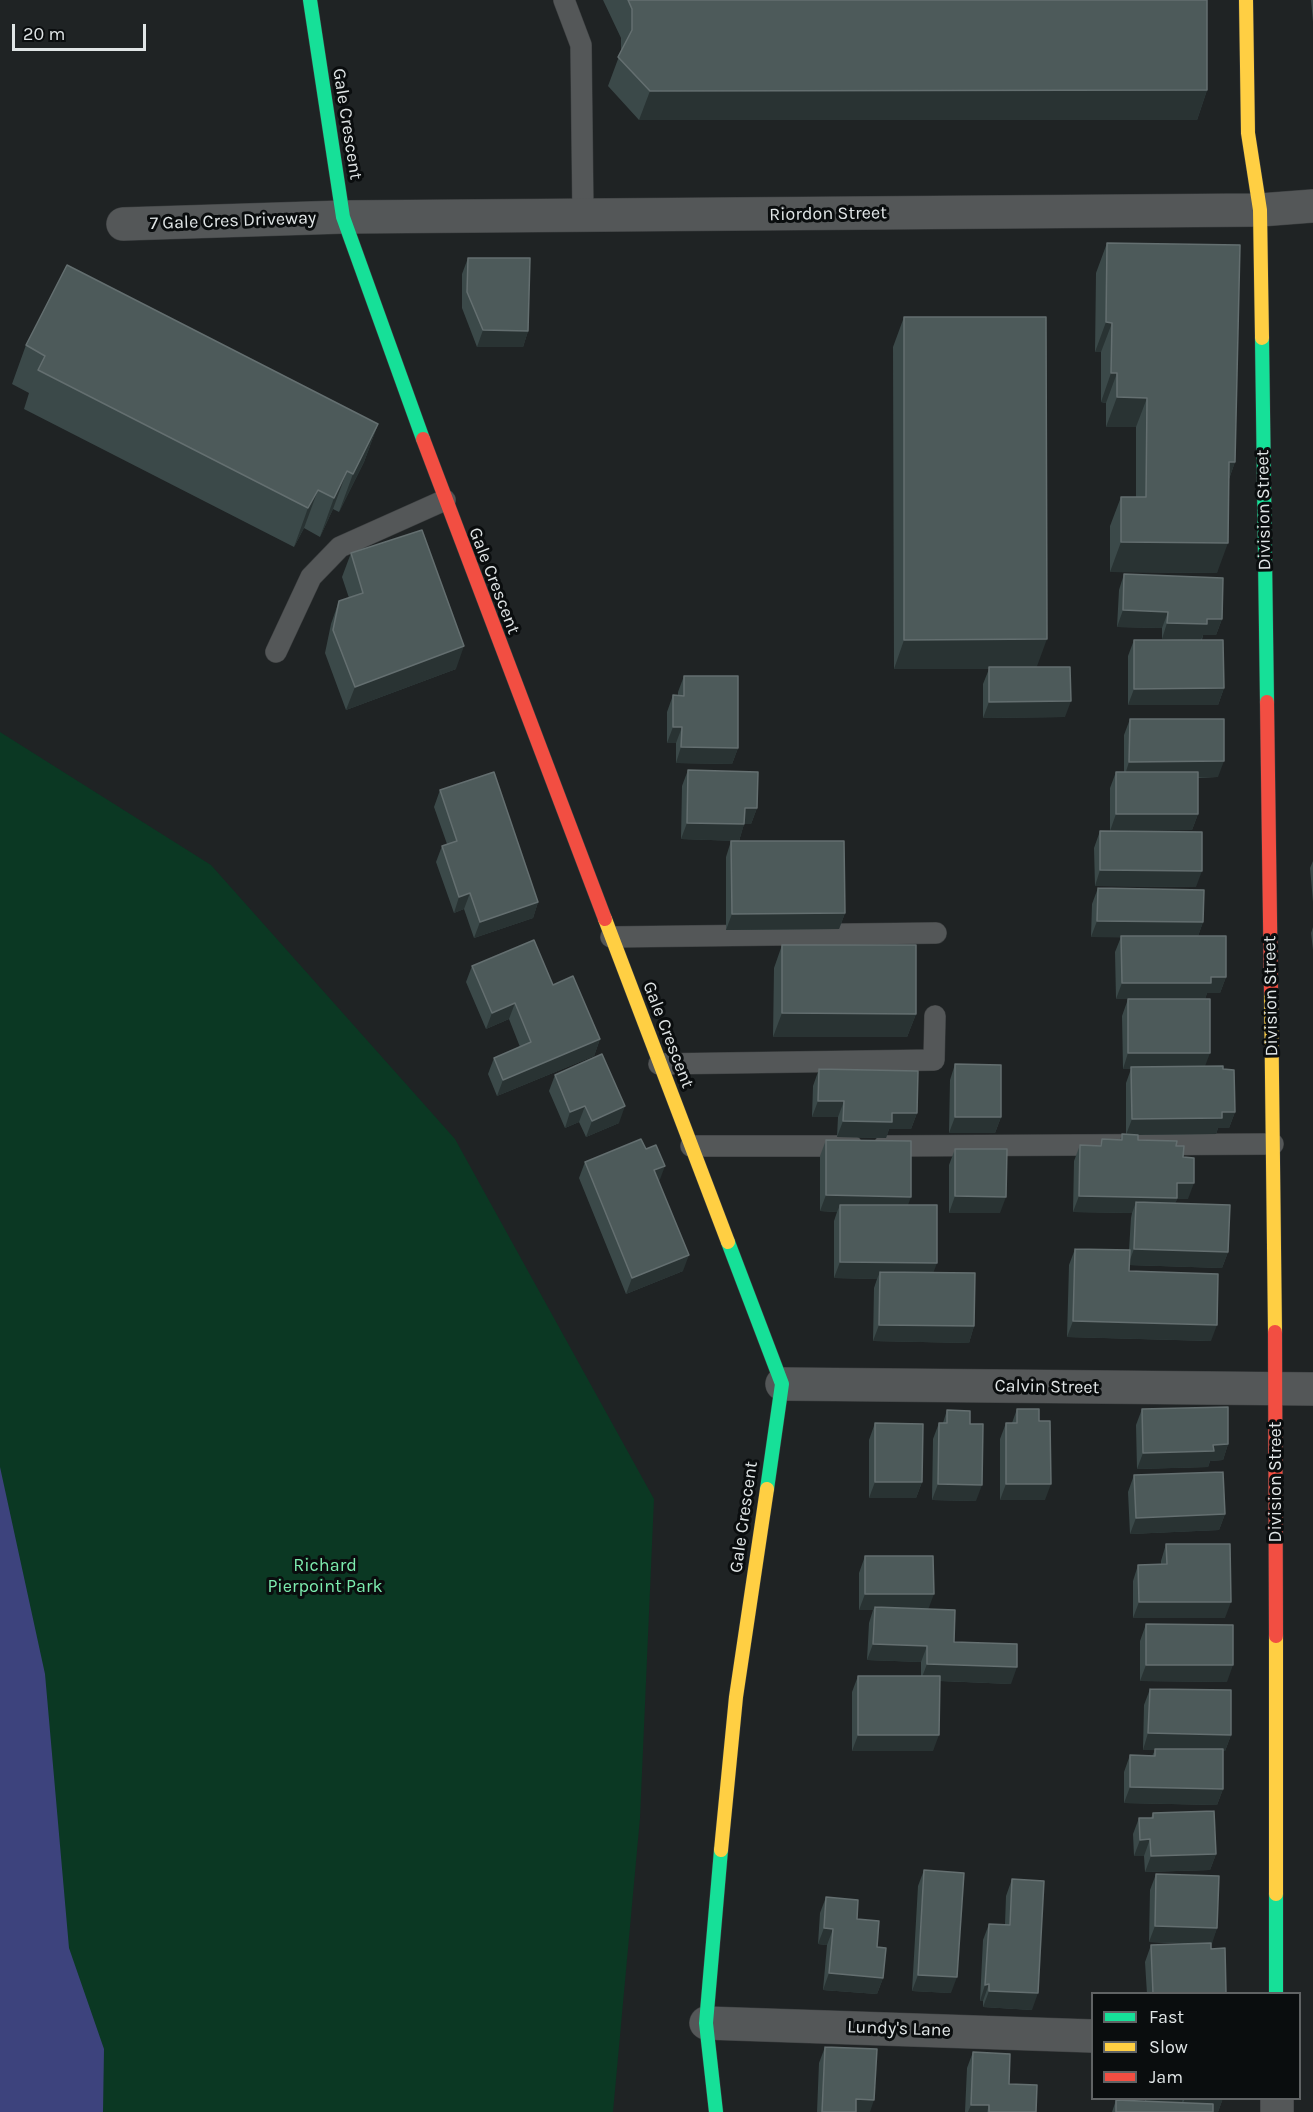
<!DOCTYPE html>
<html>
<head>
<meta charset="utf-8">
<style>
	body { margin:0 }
	#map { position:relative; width:1313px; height:2112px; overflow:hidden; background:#1f2324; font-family:Karla,sans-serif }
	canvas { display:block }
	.legend { position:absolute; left:1091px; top:1992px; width:210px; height:108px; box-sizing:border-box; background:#0a0d0e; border:2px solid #606364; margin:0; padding:8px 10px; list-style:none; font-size:18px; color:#e0e5e6 }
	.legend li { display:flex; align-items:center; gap:12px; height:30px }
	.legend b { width:30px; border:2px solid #606364 }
	.scale { position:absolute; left:12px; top:24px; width:134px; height:27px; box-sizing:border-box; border:3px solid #e0e5e6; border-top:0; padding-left:8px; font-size:18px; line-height:21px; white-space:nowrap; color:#e0e5e6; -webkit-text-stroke:4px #0a0d0e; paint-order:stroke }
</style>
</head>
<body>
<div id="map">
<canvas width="1313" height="2112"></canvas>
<ul class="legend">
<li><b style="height:8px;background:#16e098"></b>Fast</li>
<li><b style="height:8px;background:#ffcf43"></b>Slow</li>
<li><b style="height:8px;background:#f24e42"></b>Jam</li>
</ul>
<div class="scale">20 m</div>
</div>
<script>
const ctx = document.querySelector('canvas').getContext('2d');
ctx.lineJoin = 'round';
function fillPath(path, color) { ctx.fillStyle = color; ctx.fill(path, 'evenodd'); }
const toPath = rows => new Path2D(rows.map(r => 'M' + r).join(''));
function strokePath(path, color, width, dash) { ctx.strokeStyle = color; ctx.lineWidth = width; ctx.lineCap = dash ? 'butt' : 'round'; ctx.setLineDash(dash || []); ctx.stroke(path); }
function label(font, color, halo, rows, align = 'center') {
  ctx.font = font + ' Karla,sans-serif'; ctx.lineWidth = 6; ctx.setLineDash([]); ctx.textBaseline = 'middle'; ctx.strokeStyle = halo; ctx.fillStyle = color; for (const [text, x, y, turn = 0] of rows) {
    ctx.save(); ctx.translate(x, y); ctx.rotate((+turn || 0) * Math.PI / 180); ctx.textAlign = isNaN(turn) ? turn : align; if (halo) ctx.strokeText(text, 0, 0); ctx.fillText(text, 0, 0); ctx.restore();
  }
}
const green = toPath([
	[0,732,211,865,455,1139,654,1499,640,1818,613,2112,0,2112]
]);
const water = toPath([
	[0,1467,45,1674,69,1948,104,2049,103,2112,0,2112]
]);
const lane = toPath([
	[564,0,581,45,583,216],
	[276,652,311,577,340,547,445,500],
	[611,937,936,933],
	[659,1064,934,1060,935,1016],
	[691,1146,852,1146],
	[884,1146,1273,1144]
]);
const street = toPath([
	[123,224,343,217,1260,210,1313,206],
	[782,1384,1313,1389],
	[706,2023,1092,2036],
	[1277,2098,1277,2112]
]);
const fast = toPath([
	[310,0,343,217,423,439],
	[1262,338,1267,702],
	[728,1242,782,1384,767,1489],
	[1276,1894,1276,1994],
	[716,2112,706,2023,721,1850]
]);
const slow = toPath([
	[1246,0,1248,133,1260,210,1262,338],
	[605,919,728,1242],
	[1271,992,1275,1332],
	[1276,1636,1276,1894],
	[721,1850,736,1697,767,1489]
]);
const jam = toPath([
	[423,439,605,919],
	[1267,702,1271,992],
	[1275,1332,1276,1636]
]);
const wall = toPath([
	[603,0,1207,0,1207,90,1197,120,639,120,608,86,621,51,621,38],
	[1311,0,1313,0,1313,22],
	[1107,243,1235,462,1229,479,1217,573,1110,572,1110,526,1121,497,1136,497,1136,427,1106,427,1106,403,1101,402,1101,352,1095,352,1096,273],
	[468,258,528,331,523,347,477,347,462,308,462,274],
	[904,317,1036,667,1065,717,983,718,983,684,989,669,894,669,893,347],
	[26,345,378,424,364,462,339,512,333,509,320,537,304,528,294,547,24,409,29,393,12,384],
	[351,553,456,669,346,710,325,653,331,624,339,601,349,598,342,577],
	[1124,574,1222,619,1216,635,1203,635,1202,640,1224,688,1218,705,1128,705,1128,656,1134,640,1191,640,1162,639,1162,628,1117,627,1119,590],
	[684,676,738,748,732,764,676,763,676,743,667,743,667,712,673,695,678,696,678,692],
	[1130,719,1218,777,1198,778,1198,814,1192,830,1110,831,1110,788,1116,772,1124,772,1124,735],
	[688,770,757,808,751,824,744,824,739,841,681,839,682,786],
	[440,790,538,902,533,918,474,938,464,909,454,913,436,862,442,846,447,844,434,807],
	[1100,831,1196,887,1095,886,1094,848],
	[731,841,845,913,839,929,726,930,726,857],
	[1313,861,1313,902,1310,868],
	[1098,888,1203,922,1198,936,1226,977,1220,993,1207,993,1205,999,1116,999,1115,952,1121,937,1091,937,1092,904],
	[1313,927,1313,950,1311,933],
	[782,945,916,1014,907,1037,773,1037,774,968],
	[472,966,553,985,600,1039,594,1056,497,1096,488,1074,494,1058,520,1047,509,1019,486,1029,466,982],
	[1128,999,1205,1066,1223,1069,1235,1112,1229,1128,1218,1128,1216,1134,1138,1135,1138,1140,1176,1146,1183,1157,1188,1199,1177,1199,1175,1203,1228,1252,1222,1268,1129,1265,1129,1271,1211,1341,1067,1337,1069,1265,1075,1249,1129,1250,1131,1218,1132,1213,1073,1212,1074,1161,1080,1145,1100,1146,1102,1139,1120,1140,1122,1134,1126,1134,1126,1083,1131,1069,1123,1069,1122,1016],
	[955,1064,1001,1117,995,1133,949,1133,950,1080],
	[819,1069,917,1113,911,1129,889,1129,886,1138,837,1137,838,1117,812,1117,813,1086],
	[555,1075,619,1123,586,1137,579,1122,565,1128,549,1091],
	[826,1140,908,1205,933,1272,974,1326,969,1343,873,1341,874,1288,877,1279,834,1278,834,1221,837,1212,820,1211,820,1156],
	[955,1149,1000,1213,949,1213,949,1165],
	[585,1162,659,1182,683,1271,626,1294,579,1178],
	[1017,1409,1039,1421,1045,1500,1000,1500,1000,1439,1006,1423,1012,1423],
	[1142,1409,1228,1444,1223,1460,1210,1461,1208,1467,1137,1469,1136,1425],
	[947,1410,970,1424,976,1501,932,1500,933,1439,939,1423,943,1423],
	[875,1423,922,1482,916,1498,869,1498,869,1440],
	[1134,1475,1225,1514,1219,1530,1130,1534,1128,1492],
	[1166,1544,1225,1618,1133,1618,1133,1581,1138,1565,1161,1564,1161,1561],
	[865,1556,928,1609,954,1642,1011,1684,940,1681,933,1751,852,1751,852,1692,858,1676,921,1676,921,1662,867,1660,869,1623,873,1610,859,1610,859,1573],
	[1146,1624,1227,1682,1140,1681,1140,1641],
	[1150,1689,1231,1735,1225,1751,1223,1751,1223,1789,1217,1805,1124,1803,1124,1772,1130,1755,1152,1756,1155,1750,1143,1750,1144,1705],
	[1153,1813,1216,1854,1210,1870,1145,1872,1144,1856,1134,1856,1133,1834,1139,1818,1151,1818],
	[924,1870,951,1993,912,1991,918,1886],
	[1156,1874,1217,1928,1211,1944,1211,1949,1226,1994,1147,1994,1145,1962,1151,1945,1194,1944,1149,1942,1150,1890],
	[1012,1879,1032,2010,983,2007,983,2001,980,2001,983,1940,989,1924,1005,1924,1006,1896],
	[826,1897,857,1919,877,1947,883,1978,877,1994,823,1990,827,1945,818,1944,820,1913],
	[825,2047,870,2112,817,2112,819,2063],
	[973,2052,1009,2084,1036,2112,965,2112,967,2068],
	[1145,2098,1223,2098,1218,2112,1112,2112,1116,2100,1145,2101]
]);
const shadedWall = toPath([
	[1207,90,1197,120,639,120,650,91],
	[1106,322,1112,323,1101,352,1095,352],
	[483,330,528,331,523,347,477,347],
	[1111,373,1117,373,1106,403,1101,402],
	[1117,397,1147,398,1136,427,1106,427],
	[378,424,364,462,339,512,353,474],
	[1229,462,1235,462,1224,492],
	[347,471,333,509,320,537,334,498],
	[318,490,304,528,294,547,308,508],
	[1121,542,1228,543,1217,573,1110,572],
	[1123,610,1168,612,1162,628,1117,627],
	[1207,619,1222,619,1216,635,1203,635,1201,640,1162,639,1167,623],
	[1047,639,1036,669,894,669,904,640],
	[464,646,456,669,346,710,355,687],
	[1224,688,1218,705,1128,705,1134,689],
	[1071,701,1065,717,983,718,989,702],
	[673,727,682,727,676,743,667,743],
	[681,747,738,748,732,764,676,763],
	[1224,761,1218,777,1124,778,1129,762],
	[745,808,757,808,751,824,739,824],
	[1116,814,1198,814,1192,830,1110,831],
	[687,823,744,824,739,841,681,839],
	[1100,870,1202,871,1196,887,1095,886],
	[470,893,464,909,454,913,459,897],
	[538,902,533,918,474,938,480,922],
	[845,913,839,929,726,930,732,914],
	[1097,921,1203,922,1197,939,1091,937],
	[1211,977,1226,977,1220,993,1207,993,1205,999,1116,999,1122,983],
	[515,1003,509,1019,486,1029,492,1013],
	[782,1013,916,1014,907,1037,773,1037],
	[600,1039,594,1056,497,1096,503,1080],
	[1128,1053,1210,1053,1204,1069,1131,1067,1131,1069,1123,1069],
	[818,1101,844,1101,838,1117,812,1117],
	[585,1106,579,1122,565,1128,570,1112],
	[625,1106,619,1123,586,1137,592,1121],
	[1222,1112,1235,1112,1229,1128,1218,1128,1216,1134,1126,1135,1132,1119],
	[892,1113,917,1113,911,1129,889,1129,886,1138,837,1137,843,1121],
	[955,1117,1001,1117,995,1133,949,1133],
	[665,1166,659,1182,654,1170],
	[1177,1183,1194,1183,1188,1199,1177,1199,1171,1214,1136,1202,1132,1213,1073,1212,1079,1196],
	[826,1195,911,1197,905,1213,840,1205,837,1212,820,1211],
	[955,1196,1006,1197,1000,1213,949,1213],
	[1134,1249,1228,1252,1222,1268,1128,1265],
	[689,1255,683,1271,626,1294,632,1278],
	[840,1262,937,1263,931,1279,880,1272,877,1279,834,1278],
	[1073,1321,1217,1325,1211,1341,1067,1337],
	[879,1325,974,1326,969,1343,873,1341],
	[1228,1444,1223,1460,1210,1461,1208,1467,1137,1469,1143,1453,1213,1445],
	[875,1482,922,1482,916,1498,869,1498],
	[938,1484,982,1485,976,1501,932,1500],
	[1006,1484,1051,1484,1045,1500,1000,1500],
	[1225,1514,1219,1530,1130,1534,1136,1518],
	[865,1594,934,1594,928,1610,875,1607,873,1610,859,1610],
	[1139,1602,1231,1602,1225,1618,1133,1618],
	[873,1644,927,1646,921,1662,867,1660],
	[927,1664,1017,1667,1011,1684,921,1680],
	[1146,1665,1233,1665,1227,1682,1140,1681],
	[1148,1733,1231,1735,1225,1751,1143,1750],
	[858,1735,939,1735,933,1751,852,1751],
	[1130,1787,1223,1789,1217,1805,1124,1803],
	[1150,1839,1144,1856,1134,1856,1140,1840],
	[1216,1854,1210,1870,1145,1872,1151,1856],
	[1155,1926,1217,1928,1212,1944,1149,1942],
	[824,1928,833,1929,827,1945,818,1944],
	[829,1973,883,1978,877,1994,823,1990],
	[918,1975,957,1977,951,1993,912,1991],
	[989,1984,983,2001,980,2001,985,1985],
	[989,1991,1038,1993,1032,2010,983,2007],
	[1147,2098,1183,2098,1181,2106,1145,2104],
	[1185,2098,1223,2098,1218,2112,1180,2111],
	[856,2099,874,2100,870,2112,852,2112],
	[971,2105,989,2105,987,2112,968,2112]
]);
const building = toPath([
	[628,0,1207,0,1207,90,650,91,618,57,632,30,632,9,628,0],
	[1107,243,1240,245,1235,462,1229,462,1228,543,1121,542,1121,497,1146,497,1147,398,1117,397,1117,373,1111,373,1112,323,1106,322,1107,243],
	[468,258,530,258,528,331,483,330,467,292,468,258],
	[67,265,378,424,353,474,347,471,334,498,318,490,308,508,38,370,45,356,26,345,67,265],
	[904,317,1046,317,1047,639,904,640,904,317],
	[422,530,464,646,355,687,333,630,339,601,363,593,351,553,422,530],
	[1124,574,1223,578,1222,619,1207,619,1207,624,1167,623,1168,612,1123,610,1124,574],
	[1134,640,1223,640,1224,688,1134,689,1134,640],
	[989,667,1070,667,1071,701,989,702,989,667],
	[684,676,738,676,738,748,681,747,682,727,673,727,673,695,684,696,684,676],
	[1130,719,1224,719,1224,761,1129,762,1130,719],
	[688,770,758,772,757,808,745,808,744,824,687,823,688,770],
	[494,772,538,902,480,922,470,893,459,897,442,846,457,841,440,790,494,772],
	[1116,772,1198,772,1198,814,1116,814,1116,772],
	[1100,831,1202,832,1202,871,1100,870,1100,831],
	[731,841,844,841,845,913,732,914,731,841],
	[1098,888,1204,890,1203,922,1097,921,1098,888],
	[1121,936,1226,936,1226,977,1211,977,1211,983,1122,983,1121,936],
	[534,940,553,985,573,976,600,1039,503,1080,494,1058,531,1042,515,1003,492,1013,472,966,534,940],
	[782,945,916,945,916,1014,782,1013,782,945],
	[1128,999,1210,999,1210,1053,1128,1053,1128,999],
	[602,1054,625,1106,592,1121,585,1106,570,1112,555,1075,602,1054],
	[955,1064,1001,1065,1001,1117,955,1117,955,1064],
	[1223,1066,1223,1069,1234,1070,1235,1112,1222,1112,1222,1118,1132,1119,1131,1067,1223,1066],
	[819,1069,918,1071,917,1113,892,1113,892,1122,843,1121,844,1101,818,1101,819,1069],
	[1122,1134,1138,1135,1138,1140,1177,1141,1176,1146,1184,1146,1183,1157,1194,1158,1194,1183,1177,1183,1177,1198,1079,1196,1080,1145,1101,1146,1102,1139,1122,1140,1122,1134],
	[641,1139,646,1149,656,1145,665,1166,654,1170,689,1255,632,1278,585,1162,641,1139],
	[826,1140,911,1141,911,1197,826,1195,826,1140],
	[955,1149,1007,1149,1006,1197,955,1196,955,1149],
	[1136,1202,1230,1205,1228,1252,1134,1249,1136,1202],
	[840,1205,937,1205,937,1263,840,1262,840,1205],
	[1075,1249,1130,1250,1129,1271,1218,1274,1217,1325,1073,1321,1075,1249],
	[880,1272,975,1273,974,1326,879,1325,880,1272],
	[1228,1407,1228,1444,1213,1445,1214,1451,1143,1453,1142,1409,1228,1407],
	[1017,1409,1039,1409,1039,1421,1050,1421,1051,1484,1006,1484,1006,1423,1017,1423,1017,1409],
	[947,1410,970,1411,970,1424,983,1424,982,1485,938,1484,939,1423,947,1423,947,1410],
	[875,1423,923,1424,922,1482,875,1482,875,1423],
	[1223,1472,1225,1514,1136,1518,1134,1475,1223,1472],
	[1166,1544,1230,1544,1231,1602,1139,1602,1138,1565,1167,1564,1166,1544],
	[865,1556,933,1556,934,1594,865,1594,865,1556],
	[875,1607,955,1610,954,1642,1017,1644,1017,1667,927,1664,927,1646,873,1644,875,1607],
	[1146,1624,1233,1625,1233,1665,1146,1665,1146,1624],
	[858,1676,940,1676,939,1735,858,1735,858,1676],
	[1150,1689,1231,1690,1231,1735,1148,1733,1150,1689],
	[1155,1749,1223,1749,1223,1789,1130,1787,1130,1755,1155,1756,1155,1749],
	[1214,1811,1216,1854,1151,1856,1150,1839,1140,1840,1139,1818,1153,1818,1153,1813,1214,1811],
	[924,1870,964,1873,957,1977,918,1975,924,1870],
	[1156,1874,1219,1876,1217,1928,1155,1926,1156,1874],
	[1012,1879,1044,1881,1038,1993,989,1991,989,1984,985,1985,989,1924,1010,1925,1012,1879],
	[826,1897,858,1900,857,1919,879,1921,877,1947,886,1948,883,1978,829,1973,833,1929,824,1928,826,1897],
	[1211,1943,1211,1949,1225,1948,1226,1993,1153,1994,1151,1945,1211,1943],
	[825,2047,877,2049,874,2100,856,2099,856,2112,822,2112,825,2047],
	[973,2052,1010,2054,1009,2084,1037,2085,1036,2112,989,2112,989,2105,971,2105,973,2052],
	[1116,2100,1213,2104,1213,2112,1116,2112,1116,2100]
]);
const streetNames = [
	["Gale Crescent",347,124,81],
	["Riordon Street",828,214,-1],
	["7 Gale Cres Driveway",233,221,-2],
	["Division Street",1264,510,-91],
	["Gale Crescent",494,581,69],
	["Division Street",1271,996,-91],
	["Gale Crescent",668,1035,69],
	["Calvin Street",1047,1387,1],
	["Division Street",1276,1482,-90],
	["Gale Crescent",744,1517,-82],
	["Lundy's Lane",899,2029,2]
];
const parkNames = [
	["Richard",325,1566],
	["Pierpoint Park",325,1587]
];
fillPath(green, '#0b3823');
fillPath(water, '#3d437d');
strokePath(lane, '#3c3f40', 22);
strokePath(street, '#3c3f40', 34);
strokePath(fast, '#3c3f40', 15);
strokePath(slow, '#3c3f40', 15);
strokePath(jam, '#3c3f40', 15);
strokePath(lane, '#545758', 21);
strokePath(street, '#545758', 33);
strokePath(fast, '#16e098', 14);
strokePath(slow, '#ffcf43', 14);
strokePath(jam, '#f24e42', 14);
fillPath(wall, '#3b4949');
fillPath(shadedWall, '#293333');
fillPath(building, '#4d5a5a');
strokePath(building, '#646f70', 1.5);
label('18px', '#e0e5e6', '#0a0d0e', streetNames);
label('18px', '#7decaf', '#0a0d0e', parkNames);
</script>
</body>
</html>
